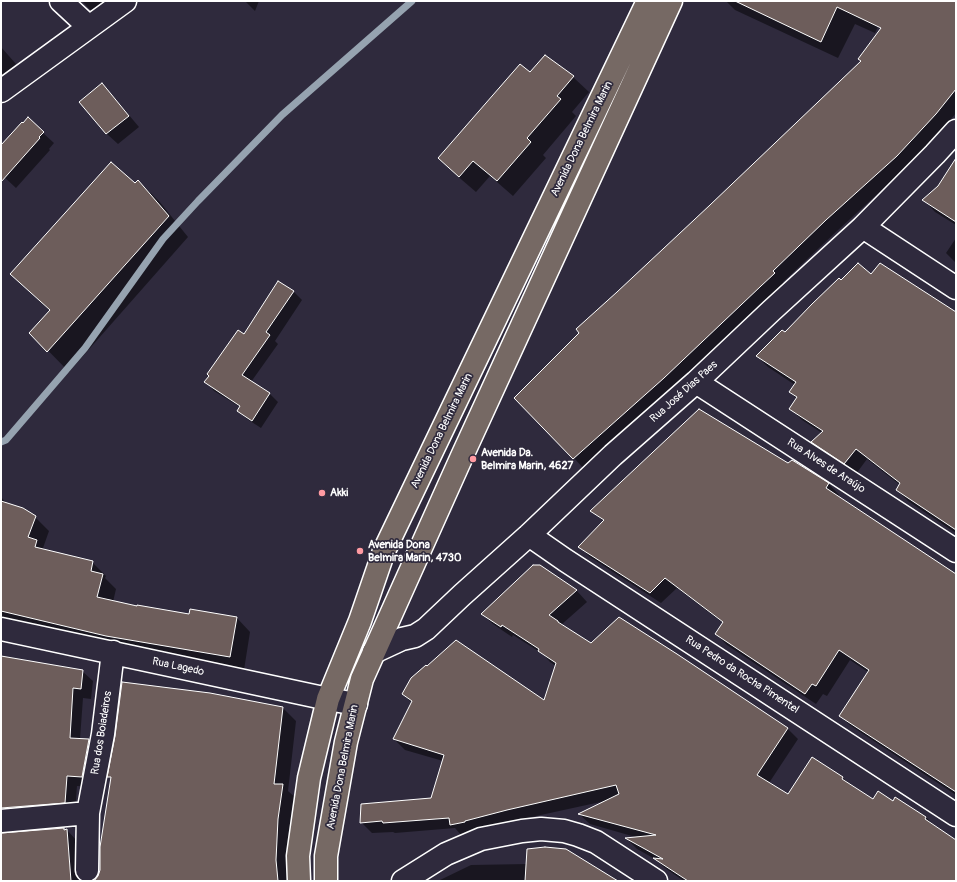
<!DOCTYPE html>
<html>
<head>
<meta charset="utf-8">
<style>
	body { margin:0 }
	#map { position:relative; width:957px; height:882px; overflow:hidden; background:#2f2a3d; font-family:Pangolin,sans-serif }
	canvas { display:block }
	.frame { position:absolute; inset:0; border:2px solid #fff; pointer-events:none }
</style>
</head>
<body>
<div id="map">
<canvas width="957" height="882"></canvas>
<div class="frame"></div>
</div>
<script>
const ctx = document.querySelector('canvas').getContext('2d');
ctx.lineJoin = 'round';
function fillPath(path, color) { ctx.fillStyle = color; ctx.fill(path, 'evenodd'); }
const toPath = rows => new Path2D(rows.map(r => 'M' + r).join(''));
function strokePath(path, color, width, dash) { ctx.strokeStyle = color; ctx.lineWidth = width; ctx.lineCap = dash ? 'butt' : 'round'; ctx.setLineDash(dash || []); ctx.stroke(path); }
function label(font, color, halo, rows, align = 'center') {
  ctx.font = font + ' Pangolin,sans-serif'; ctx.lineWidth = 3.5; ctx.setLineDash([]); ctx.textBaseline = 'middle'; ctx.strokeStyle = halo; ctx.fillStyle = color; for (const [text, x, y, turn = 0] of rows) {
    ctx.save(); ctx.translate(x, y); ctx.rotate((+turn || 0) * Math.PI / 180); ctx.textAlign = isNaN(turn) ? turn : align; if (halo) ctx.strokeText(text, 0, 0); ctx.fillText(text, 0, 0); ctx.restore();
  }
}
const shadow = toPath([
	[82,1,127,1,103,23],
	[244,1,259,1,255,11,245,1],
	[726,1,881,1,887,7,875,33,855,24,838,58,735,10],
	[956,36,956,113,947,124,908,166,837,231,783,282,784,284,772,296,674,388,584,469,574,458],
	[1,47,16,64,1,77],
	[530,74,573,77,589,92,572,112,576,116,543,155,546,158,513,196,490,176,476,192,455,174,439,158],
	[102,84,112,95,139,127,118,144,107,134,81,102],
	[43,133,54,143,49,149,50,150,16,188,1,174,1,146],
	[956,165,956,225,935,212,924,200,939,186],
	[138,181,159,201,188,237,69,372,31,333,50,311,32,294,11,274,136,184],
	[956,238,956,263,946,253],
	[872,275,956,314,956,533,908,501,897,490,900,485,867,459,856,474,823,453,812,442,822,433,802,420,791,409,797,399,790,392,795,385,768,367,757,356,786,334,841,281],
	[294,292,302,300,275,341,278,344,251,382,269,393,278,402,261,428,247,419,238,411,240,407,214,391,206,382,244,336],
	[792,461,829,484,839,495,838,497,956,576,956,795,851,726,840,716,868,672,850,660,827,696,823,694,816,704,727,645,716,634,723,623,677,588,661,603,590,557,580,547,604,522,592,511,788,465],
	[1,497,8,505,35,517,49,531,43,548,46,551,92,562,106,576,105,578,116,589,113,602,138,607,190,615,191,610,237,618,250,632,244,670,1,622],
	[539,566,577,591,587,602,561,625,592,644,787,728,798,739,769,783,788,796,843,778,851,786,873,800,893,802,926,817,936,828,956,841,956,881,684,881,665,868,655,859,637,849,627,839,639,838,590,824,579,814,605,801,518,820,476,831,476,832,461,835,455,828,395,833,393,832,372,833,361,822,431,799,443,761,405,750,394,739,412,703,403,694,545,702,556,666,550,662,543,654,513,635,512,637,493,624,482,614],
	[1,656,19,659,21,661,82,671,93,681,91,699,83,698,80,739,89,740,99,750,92,787,77,786,75,813,1,825],
	[283,708,296,721,288,791,296,798,289,881,95,881,99,877,100,871,112,780,109,777,116,736],
	[63,829,65,831,67,830,77,841,80,881,1,881,1,834],
	[527,864,616,881,440,881,440,880,471,865]
]);
const stream = toPath([
	[1,442,6,440,85,348,163,239,198,201,282,115,412,1]
]);
const building = toPath([
	[735,1,956,1,956,89,936,114,897,156,826,220,773,271,775,273,761,286,664,378,573,459,514,398,579,333,576,329,617,292,710,205,861,61,858,59,881,28,837,7,821,42,735,1],
	[545,55,574,76,557,96,561,99,527,138,531,142,497,181,473,161,459,177,438,158,520,64,530,72,545,55],
	[102,83,129,116,106,134,79,102,102,83],
	[28,117,44,132,39,137,40,138,1,182,1,145,22,122,23,123,28,117],
	[956,158,956,222,922,200,938,186,956,158],
	[111,162,135,183,138,180,169,216,47,352,29,333,50,310,10,274,111,162],
	[858,263,871,274,880,263,956,312,956,530,896,490,900,483,856,449,844,464,811,442,823,431,789,409,797,397,789,392,796,382,756,356,782,330,785,332,812,304,839,278,841,280,858,263],
	[278,281,294,291,266,332,270,335,242,375,270,393,252,421,237,411,240,406,204,382,209,376,207,374,238,330,244,334,278,281],
	[699,409,788,463,792,460,829,483,826,488,956,574,956,792,839,716,869,670,839,650,816,686,812,684,805,694,715,634,723,622,665,578,650,593,578,547,604,520,590,511,699,409],
	[1,501,23,508,36,516,28,537,37,540,35,547,93,561,91,571,103,574,97,597,137,606,137,605,189,614,190,609,237,617,230,657,106,636,1,611,1,501],
	[533,565,540,565,577,590,549,615,558,621,558,622,591,643,619,617,677,654,788,728,757,775,788,794,812,757,843,777,842,779,873,799,878,791,893,801,895,797,926,817,925,819,956,840,956,881,688,881,653,858,663,859,625,838,656,835,578,814,619,794,616,785,507,810,465,821,465,822,450,825,449,818,383,823,382,821,360,823,361,804,431,798,444,755,393,739,412,701,402,694,411,678,426,665,427,666,456,640,544,700,556,663,538,651,539,649,502,625,501,627,481,614,533,565],
	[1,656,83,670,81,689,73,688,70,738,89,739,82,777,67,776,65,803,1,808,1,656],
	[122,682,210,693,283,707,274,784,283,784,278,819,276,860,278,881,94,881,98,876,100,870,100,847,111,777,107,777,115,736,122,682],
	[64,828,64,830,67,829,71,881,1,881,1,833,64,828],
	[545,847,566,849,618,881,525,881,527,849,545,847]
]);
const minor = toPath([
	[61,1,89,27],
	[1,91,125,1],
	[863,227,956,288],
	[696,382,956,551],
	[529,535,565,560,956,815],
	[1,629,328,699,356,704],
	[374,652,402,639,415,636,426,629,462,595,529,535,613,455,696,382,771,311,863,227,935,154,956,131],
	[1,821,88,813],
	[87,870,88,813,103,734,113,652],
	[403,881,446,854,481,839,522,831,541,829,564,831,578,835,596,842,656,881]
]);
const major = toPath([
	[299,881,298,856,309,778,328,699,360,621,384,551,648,1],
	[326,881,326,856,346,742,362,679,463,454,671,1]
]);
const markers = [
	[473,459,4,"#ff9aa2"],
	[322,493,4,"#ff9aa2"],
	[360,551,4,"#ff9aa2"]
];
const streetNames = [
	["Avenida Dona Belmira Marin",582,139,-64],
	["Rua José Dias Paes",684,392,-42],
	["Avenida Dona Belmira Marin",442,431,-64],
	["Rua Alves de Araújo",826,466,33],
	["Rua Lagedo",178,667,12],
	["Rua Pedro da Rocha Pimentel",742,675,33],
	["Rua dos Boiadeiros",102,733,-81],
	["Avenida Dona Belmira Marin",343,767,-79]
];
const poiNames = [
	["Avenida Da.",481,453],
	["Belmira Marin, 4627",481,466],
	["Akki",330,493],
	["Avenida Dona",368,545],
	["Belmira Marin, 4730",368,558]
];
fillPath(shadow, '#0007');
strokePath(stream, '#96a3b0', 7);
fillPath(building, '#6d5d5b');
strokePath(building, '#fff', 1);
strokePath(minor, '#fff', 25);
strokePath(major, '#fff', 25);
strokePath(minor, '#2f2a3d', 22);
strokePath(major, '#766964', 22);
for (const [x, y, r, color] of markers) { const dot = new Path2D(); dot.arc(x, y, r, 0, 2 * Math.PI); ctx.fillStyle = color; ctx.fill(dot); strokePath(dot, '#2f2a3d', 1.5); }
label('11px', '#fff', '#2f2a3d', streetNames);
label('bold 11px', '#fff', '#2f2a3d', poiNames, 'left');
</script>
</body>
</html>
